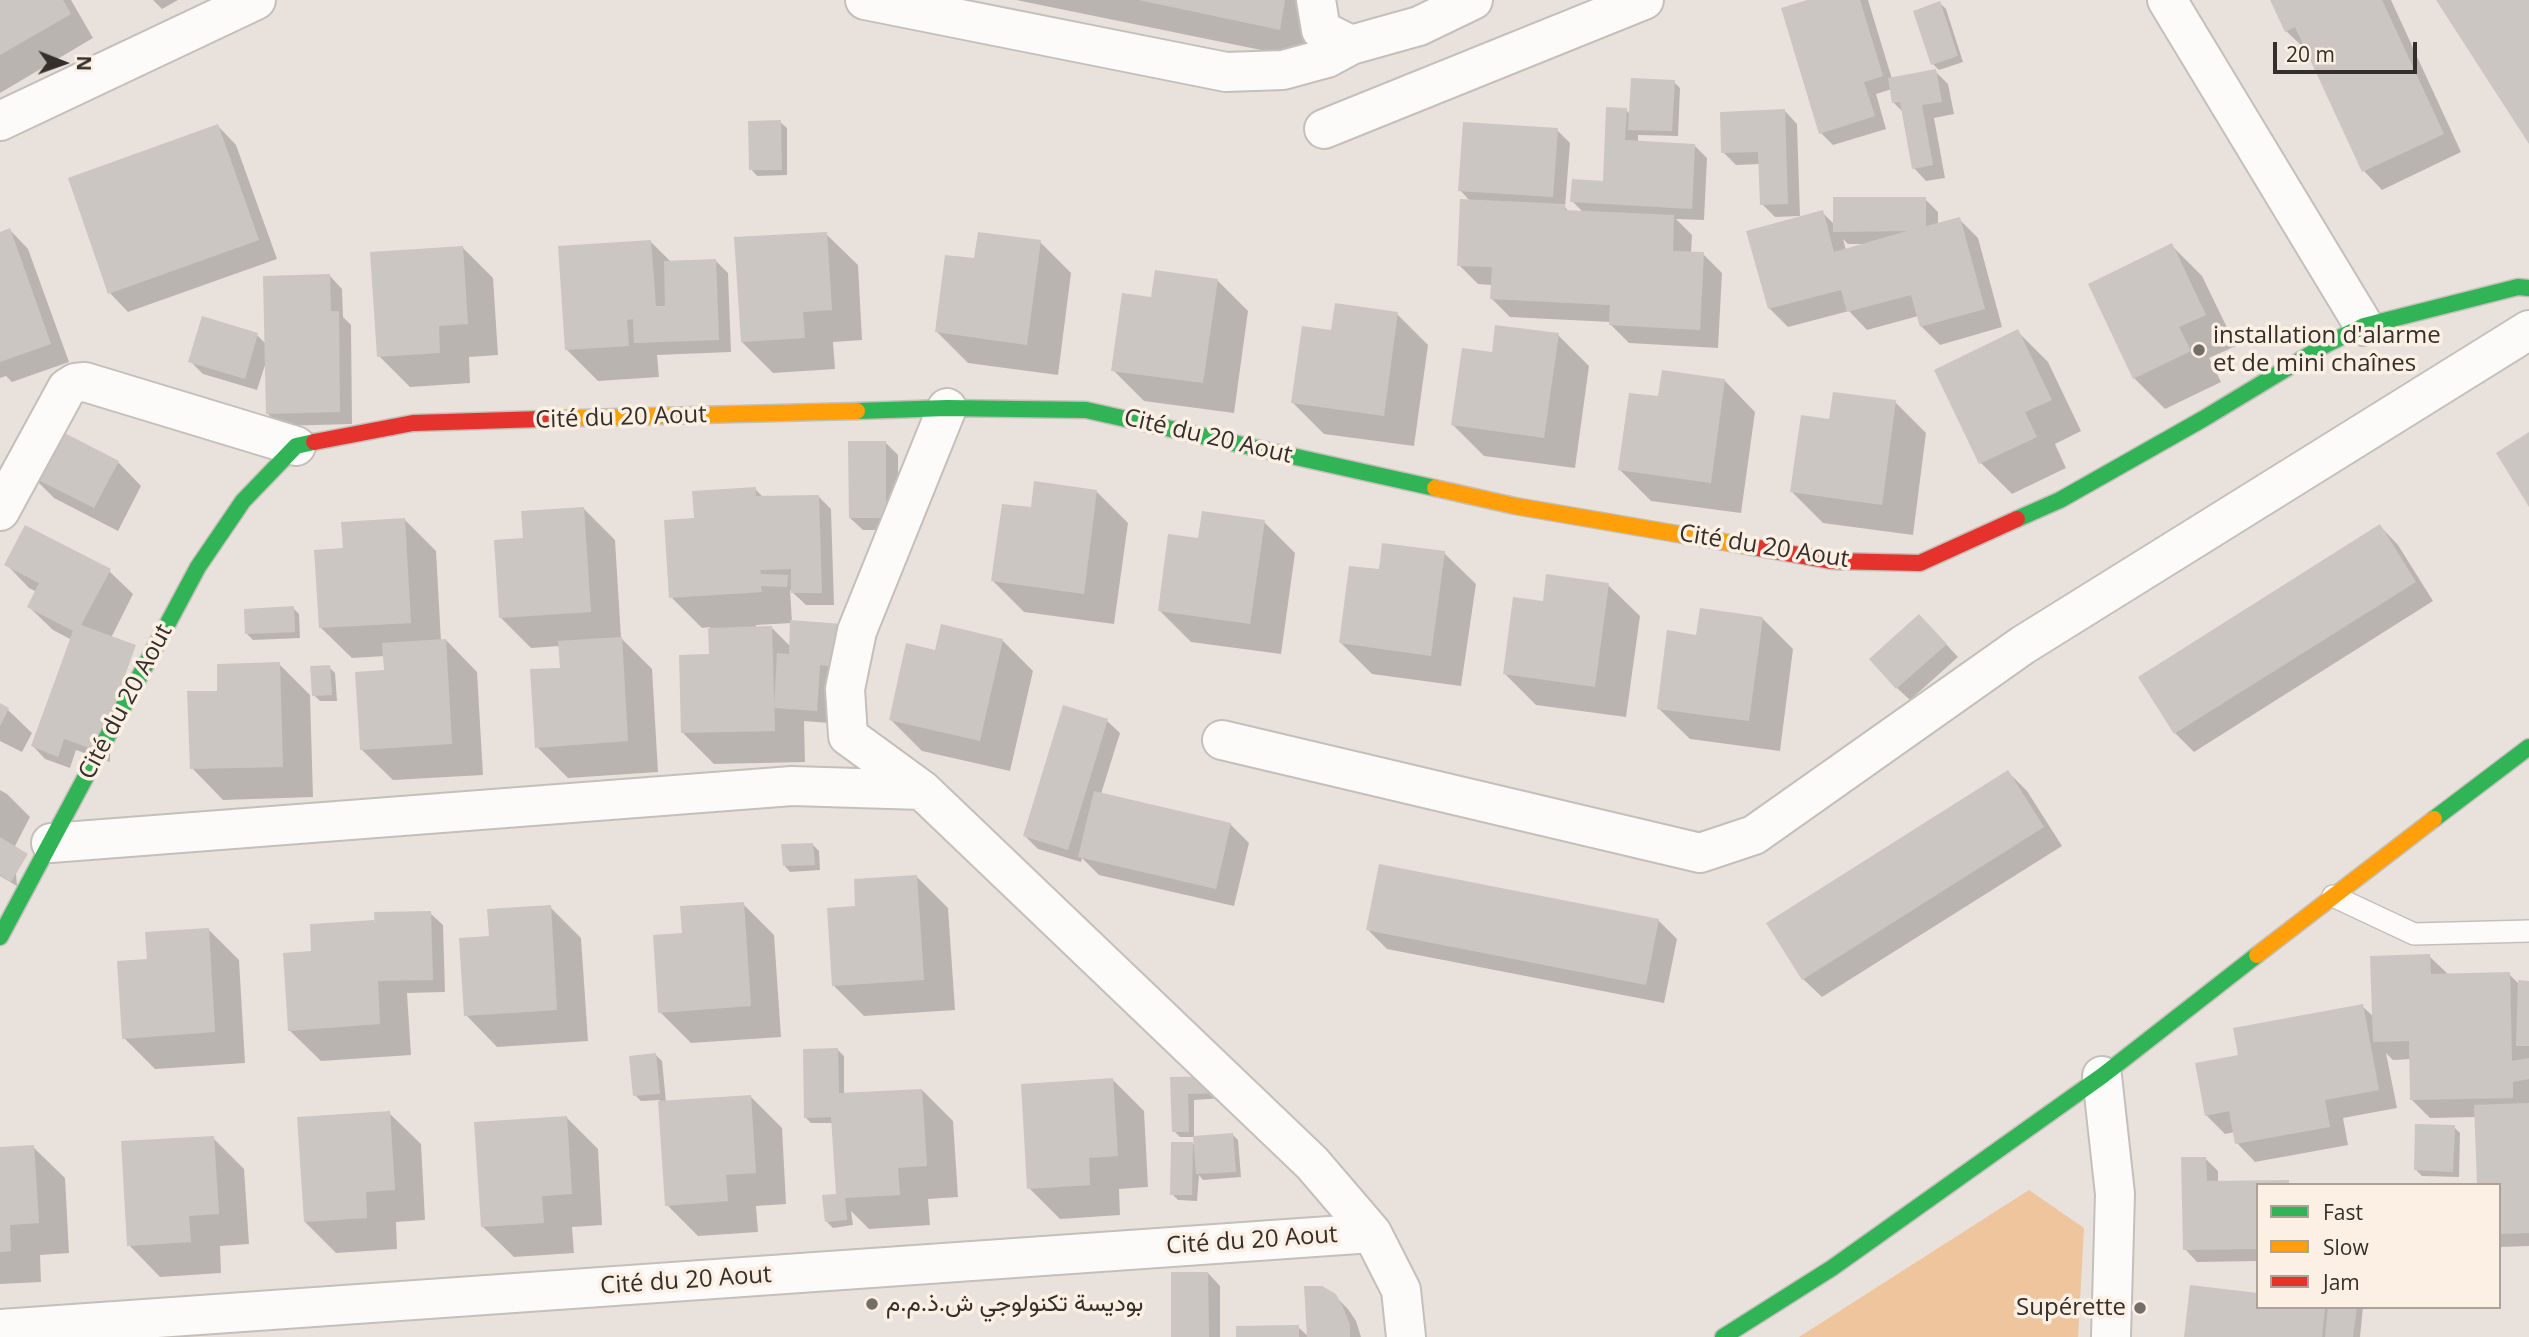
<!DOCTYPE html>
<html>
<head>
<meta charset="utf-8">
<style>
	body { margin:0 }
	#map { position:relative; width:2529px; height:1337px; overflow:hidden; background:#e9e2dc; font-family:"Open Sans",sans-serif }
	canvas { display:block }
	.legend { position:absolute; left:2256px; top:1183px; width:245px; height:126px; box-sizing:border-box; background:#fcefe3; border:2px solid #aca299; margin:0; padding:9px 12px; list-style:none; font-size:21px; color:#342f2a }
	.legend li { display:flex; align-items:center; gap:14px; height:35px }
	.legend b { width:35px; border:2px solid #aca299 }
	.north { position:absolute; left:28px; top:28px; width:70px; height:70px; -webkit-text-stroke:5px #fcefe3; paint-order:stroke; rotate:91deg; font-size:19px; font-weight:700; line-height:28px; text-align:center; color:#342f2a }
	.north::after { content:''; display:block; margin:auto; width:24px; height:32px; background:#342f2a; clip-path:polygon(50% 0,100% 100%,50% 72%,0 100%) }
	.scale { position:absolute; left:2273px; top:42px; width:144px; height:32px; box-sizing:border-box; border:4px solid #342f2a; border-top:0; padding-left:9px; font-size:21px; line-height:24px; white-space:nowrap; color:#342f2a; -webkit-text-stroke:5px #fcefe3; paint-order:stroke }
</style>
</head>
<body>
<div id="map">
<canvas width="2529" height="1337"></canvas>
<ul class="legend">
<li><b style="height:9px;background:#30b455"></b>Fast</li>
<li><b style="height:9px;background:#ff9f0a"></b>Slow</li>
<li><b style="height:9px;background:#e5322d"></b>Jam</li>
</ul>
<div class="north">N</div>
<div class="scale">20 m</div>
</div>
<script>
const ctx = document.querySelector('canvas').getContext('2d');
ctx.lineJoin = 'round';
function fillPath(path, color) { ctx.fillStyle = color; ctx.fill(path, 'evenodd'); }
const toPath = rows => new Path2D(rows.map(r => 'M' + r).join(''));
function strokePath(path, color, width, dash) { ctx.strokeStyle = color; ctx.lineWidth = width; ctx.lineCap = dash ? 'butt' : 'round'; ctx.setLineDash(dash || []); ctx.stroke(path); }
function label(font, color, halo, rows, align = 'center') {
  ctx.font = font + ' "Open Sans",Vazirmatn,sans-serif'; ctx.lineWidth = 7; ctx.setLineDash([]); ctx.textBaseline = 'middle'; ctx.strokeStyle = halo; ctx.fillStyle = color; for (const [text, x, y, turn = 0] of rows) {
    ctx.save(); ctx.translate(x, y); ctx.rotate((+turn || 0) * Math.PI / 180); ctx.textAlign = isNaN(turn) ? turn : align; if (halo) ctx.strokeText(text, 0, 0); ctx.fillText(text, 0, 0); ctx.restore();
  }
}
const green = toPath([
	[2029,1190,2084,1228,2078,1337,1799,1337]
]);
const shadow = toPath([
	[0,0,71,0,93,38,0,93],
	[153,0,178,0,162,9],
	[1016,0,1322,0,1310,60],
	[1813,0,1868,0,1892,79,1935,71,1948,84,1954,114,1934,118,1945,178,1926,181,1914,168,1903,112,1894,103,1892,89,1876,94,1886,129,1833,145,1821,133],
	[2272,0,2391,0,2461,152,2382,190,2364,171,2307,48,2305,49,2286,31],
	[1940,3,1946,9,1963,62,1939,70,1933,64],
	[1674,82,1680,88,1678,136,1638,135,1638,142,1694,145,1707,158,1704,220,1676,219,1692,235,1691,253,1703,254,1722,273,1718,348,1629,343,1611,325,1611,322,1510,317,1491,298,1492,285,1478,284,1459,265,1470,201,1460,190,1557,130,1570,143,1565,207,1569,212,1583,212,1572,201,1604,182,1626,110,1631,115],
	[1785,111,1797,124,1800,216,1775,217,1762,204,1760,164,1736,165,1723,152],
	[780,122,787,128,787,175,757,176,751,169],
	[218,126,236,145,277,259,128,312,110,293],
	[1925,199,1938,212,1938,225,1959,219,1978,238,2002,327,1940,345,1921,326,1918,316,1867,330,1849,311,1788,327,1770,309,1749,232,1822,212,1835,225],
	[1843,239,1848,244,1863,244,1846,250],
	[10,230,28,249,69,362,12,382,6,376,0,378,0,233],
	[826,234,858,265,862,340,833,342,835,369,773,373,742,342],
	[651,242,672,263,716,261,728,273,731,352,657,355,659,377,598,381,566,349],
	[1040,242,1071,273,1058,375,968,363,937,332,976,260],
	[2171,245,2202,276,2236,346,2209,358,2221,382,2165,409,2134,378],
	[462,247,493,278,498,355,469,357,470,383,410,387,379,356],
	[330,276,342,289,343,317,351,325,352,424,280,426,267,413,266,362,257,390,203,374,190,361,257,335,266,344],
	[1217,280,1248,311,1234,413,1144,401,1113,370,1153,299],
	[1397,314,1428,345,1414,446,1324,434,1293,403,1332,332],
	[2017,331,2048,362,2081,431,2055,444,2066,468,2012,494,1981,463,1936,370],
	[1558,335,1589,366,1575,468,1484,456,1453,425,1493,354],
	[1724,380,1755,412,1741,513,1651,501,1620,470,1660,398],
	[1895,402,1926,433,1913,535,1823,523,1792,492,1831,421],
	[885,442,898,455,898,530,863,530,850,518],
	[118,462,141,486,118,531,54,498,30,474],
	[755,489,764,498,819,497,831,509,834,605,806,605,790,590,792,622,842,625,829,723,804,721,805,762,714,764,683,733,711,656,710,627,702,628,671,597,695,519],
	[792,623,791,647,771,627,756,628,756,625],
	[1097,492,1128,523,1114,624,1024,612,993,581,1032,509],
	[584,509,615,540,621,638,652,669,658,772,568,778,537,747,562,669,560,646,531,648,500,617,525,539],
	[405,520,436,551,441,641,446,640,477,672,483,775,393,780,361,749,386,671,385,656,352,658,320,627,345,550],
	[1264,522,1295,553,1281,654,1191,642,1160,611],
	[2380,526,2398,545,2433,601,2194,752,2175,733],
	[1444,553,1476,584,1461,686,1372,674,1341,643,1380,571],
	[6,564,109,571,133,594,111,638,110,762,76,750,70,768,45,759,33,746,72,640,53,630,29,607,37,592,29,588],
	[1608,585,1640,616,1626,717,1536,705,1505,674,1544,603],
	[293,608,299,614,300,638,253,640,247,634],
	[1762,618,1793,649,1780,751,1690,739,1658,708,1698,637],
	[1932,629,1958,657,1910,700,1897,688],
	[1002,640,1033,671,1010,771,922,751,891,720,936,652],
	[279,664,310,695,313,797,223,800,192,768],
	[329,667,335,673,337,701,320,701,314,695],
	[0,705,8,710,32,733,22,752,0,741],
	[1107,721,1120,733,1101,794,1230,824,1249,843,1234,906,1099,875,1082,858,1081,862,1038,849,1025,836],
	[2008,772,2027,791,2062,846,1822,997,1803,979],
	[0,790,7,794,30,817,14,848,17,886,0,876],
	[813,845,819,851,820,870,790,872,784,865],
	[917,877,948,908,955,1010,864,1016,833,985,857,908],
	[743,904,774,935,781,1037,691,1043,660,1012,684,934],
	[550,907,581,938,588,1041,497,1047,466,1015],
	[430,913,443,925,445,992,407,993,411,1055,321,1061,289,1030,373,922,377,926],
	[1658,920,1677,939,1664,1003,1387,949,1368,930],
	[208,929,239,960,245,1063,155,1069,124,1038,149,960],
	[2429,956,2449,975,2509,974,2520,985,2529,982,2529,1246,2499,1247,2499,1185,2476,1117,2430,1118,2412,1100,2411,1059,2393,1060,2386,1053,2397,1108,2343,1118,2348,1145,2255,1162,2237,1143,2235,1132,2225,1134,2206,1115,2240,1056,2362,1006,2374,1017],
	[838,1050,844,1056,844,1095,922,1090,953,1121,958,1197,928,1199,930,1225,869,1229,851,1211,853,1225,833,1228,827,1222,837,1195,833,1123,811,1123,805,1117],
	[656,1055,662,1061,666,1102,751,1097,782,1128,786,1204,756,1206,758,1232,698,1236,667,1205,660,1100,641,1101,635,1095],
	[1217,1078,1224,1098,1194,1100,1194,1137,1180,1137,1174,1131,1172,1079],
	[1113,1080,1144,1111,1148,1187,1119,1189,1120,1215,1060,1219,1029,1188],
	[389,1113,421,1144,425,1220,396,1222,397,1249,336,1253,305,1222],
	[567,1118,598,1149,602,1225,572,1227,574,1253,514,1257,482,1226],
	[2454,1127,2460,1133,2459,1177,2422,1176,2416,1170],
	[1232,1134,1238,1140,1241,1177,1203,1180,1199,1175,1197,1201,1178,1200,1172,1194,1172,1143,1195,1144],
	[213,1138,244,1169,249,1244,220,1246,221,1273,160,1277,129,1245],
	[33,1147,65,1178,69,1253,40,1255,41,1282,0,1284,0,1149],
	[2205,1158,2218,1171,2218,1183,2288,1182,2291,1185,2258,1185,2258,1261,2197,1262,2185,1249],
	[1208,1273,1220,1286,1220,1337,1173,1337],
	[1335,1296,1348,1309,1356,1321,1361,1337,1309,1337],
	[2258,1307,2363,1307,2360,1337,2186,1337],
	[1298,1327,1309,1337,1238,1337]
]);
const building = toPath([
	[0,0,63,0,71,14,0,55],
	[1139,0,1285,0,1280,30],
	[1807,0,1860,0,1883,76,1864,82,1875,116,1819,134,1781,8],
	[2270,0,2382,0,2444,134,2362,172,2295,27,2285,32],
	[2436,0,2529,0,2529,144],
	[1940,1,1958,56,1931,65,1913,11],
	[1936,69,1942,102,1922,105,1933,165,1912,169,1900,102,1892,103,1888,78],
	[1631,78,1675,80,1672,131,1628,130],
	[1606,107,1627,108,1625,140,1695,144,1692,209,1570,202,1572,179,1603,181],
	[1785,109,1788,204,1760,205,1758,152,1721,153,1720,112],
	[781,120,782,170,749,170,748,121],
	[1463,122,1558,128,1553,197,1458,191],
	[218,124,259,240,108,294,68,178],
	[1833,197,1926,197,1926,226,1960,217,1985,309,1920,327,1911,295,1847,312,1841,290,1768,309,1746,231,1823,210,1834,252,1907,231,1833,232],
	[1460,199,1565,204,1565,210,1674,215,1673,251,1704,252,1700,330,1609,325,1610,305,1490,299,1492,267,1457,266],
	[10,228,51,344,0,362,0,232],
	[827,232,832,310,803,312,805,338,741,342,734,237],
	[978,232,1041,240,1027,345,935,332,945,255,974,258],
	[651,240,656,306,665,306,664,261,716,259,719,340,634,343,633,319,627,320,629,346,565,350,558,246],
	[2172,243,2206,315,2179,327,2191,351,2133,379,2088,284],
	[463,246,468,324,439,326,440,353,377,357,370,252],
	[1155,270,1218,279,1203,383,1111,371,1122,293,1151,297],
	[330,274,331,311,339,311,340,412,266,414,263,276],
	[1335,303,1398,312,1384,416,1291,403,1302,326,1331,330],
	[202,316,258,333,245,379,188,362],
	[1495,325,1559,333,1544,438,1451,425,1462,348,1492,352],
	[2018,329,2052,400,2025,412,2037,437,1979,464,1934,370],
	[1662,370,1725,379,1711,483,1618,470,1629,393,1658,396],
	[1833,392,1896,400,1882,505,1790,492,1801,415,1829,419],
	[53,427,119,461,94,508,28,475],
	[2529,432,2529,507,2496,453],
	[848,441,886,441,886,518,849,518],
	[1034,481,1097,490,1084,594,991,581,1002,504,1031,507],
	[756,487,756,496,819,495,822,593,791,593,791,569,760,570,761,574,788,575,787,587,761,586,762,592,669,598,664,520,694,518,692,491],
	[584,507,591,612,499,618,494,540,523,538,521,511],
	[1202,511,1265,520,1250,624,1158,611,1168,534,1198,538],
	[405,518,411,623,319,628,314,550,343,548,341,522],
	[2380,524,2416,582,2174,734,2138,677],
	[25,525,111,569,81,625,136,645,98,751,64,739,58,757,31,746,73,631,27,607,39,583,4,565],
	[1382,543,1445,551,1431,656,1339,643,1349,566,1379,569],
	[1546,574,1609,583,1595,687,1503,674,1513,597,1543,601],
	[294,606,295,632,245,634,244,609],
	[1700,608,1763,617,1749,721,1657,709,1667,630,1696,635],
	[1919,614,1947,644,1896,689,1869,659],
	[790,620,843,624,840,667,820,665,817,711,774,708,777,653,789,654],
	[941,624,1003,639,980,741,889,720,906,643,935,650],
	[772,626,775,731,681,733,679,655,709,654,708,628],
	[622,637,628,741,535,748,530,669,560,668,558,641],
	[446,639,452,744,360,750,355,672,384,670,382,643],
	[280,662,283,767,190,769,187,691,217,691,217,664],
	[330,665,332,695,312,696,310,666],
	[0,703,9,708,0,726],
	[1063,705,1108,719,1068,850,1023,836],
	[2008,770,2044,827,1802,980,1766,923],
	[1094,791,1231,823,1216,889,1078,857],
	[0,837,28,854,11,882,0,875],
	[813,843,815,865,783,866,781,844],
	[1379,864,1659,919,1646,985,1366,930],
	[917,875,924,980,832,986,827,908,855,906,854,879],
	[744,902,751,1006,658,1013,653,935,682,933,680,906],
	[551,905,557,1010,464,1016,459,938,489,936,487,909],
	[431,911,433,980,378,981,380,1024,288,1031,283,953,311,951,310,924,374,920,375,930,374,912],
	[209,928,215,1032,122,1039,117,961,147,959,145,932],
	[2430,954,2431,974,2510,972,2512,1061,2529,1058,2529,1079,2513,1082,2513,1098,2410,1100,2409,1041,2373,1042,2370,956],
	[2518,980,2529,981,2529,1046,2516,1046],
	[2363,1004,2379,1090,2325,1100,2330,1127,2235,1144,2229,1111,2205,1116,2195,1063,2238,1055,2233,1028],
	[838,1048,839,1093,922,1089,927,1166,898,1168,900,1195,845,1198,847,1220,825,1222,822,1195,836,1194,831,1117,804,1118,803,1049],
	[656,1053,660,1094,633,1096,629,1056],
	[1218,1076,1219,1093,1188,1094,1189,1132,1172,1132,1170,1077],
	[1113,1078,1118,1156,1089,1158,1090,1185,1027,1189,1021,1084],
	[751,1095,756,1173,726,1175,728,1201,665,1206,658,1101],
	[2529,1103,2529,1233,2499,1234,2499,1185,2477,1185,2474,1105],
	[390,1111,395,1190,366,1192,367,1218,304,1222,297,1117],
	[567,1116,572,1194,542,1196,544,1223,481,1227,474,1122],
	[2415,1124,2455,1125,2453,1172,2414,1170],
	[1233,1133,1236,1172,1196,1174,1193,1136],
	[214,1136,219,1214,189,1216,191,1242,127,1246,121,1141],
	[1171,1142,1193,1142,1192,1195,1170,1195],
	[34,1145,39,1223,10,1225,11,1251,0,1252,0,1147],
	[2181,1157,2206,1157,2207,1181,2289,1180,2289,1185,2258,1185,2258,1249,2183,1250],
	[1171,1272,1208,1272,1209,1337,1171,1337],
	[2190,1285,2258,1293,2258,1307,2325,1307,2322,1337,2184,1337],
	[1304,1286,1322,1286,1336,1294,1343,1307,1350,1325,1350,1337,1307,1337],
	[2328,1307,2357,1307,2353,1337,2325,1337],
	[1299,1325,1299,1337,1236,1337,1236,1326]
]);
const lane = toPath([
	[2333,896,2414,934,2529,931]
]);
const street = toPath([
	[865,0,1226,72,1283,70,1327,58,1351,45],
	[1316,0,1321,30,1351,45,1419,26,1473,0],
	[2167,0,2364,326],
	[0,121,256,0],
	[1324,129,1644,0],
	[947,408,857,631,845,689,848,736,922,790,1312,1163,1372,1233,1401,1290,1406,1337],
	[0,511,67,388,75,383,85,382,296,446],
	[1222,740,1700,853,1754,835,2023,645,2529,330],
	[51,843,792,786,922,790],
	[2102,1076,2115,1194,2111,1337],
	[0,1329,1372,1233]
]);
const fast = toPath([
	[857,411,947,408,1086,410,1435,488],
	[2017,519,2060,500,2203,419,2327,344,2364,326,2518,287,2529,288],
	[2434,819,2529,747],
	[0,937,198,567,243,501,296,446,314,442],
	[1723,1337,1832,1268,2102,1076,2257,955]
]);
const slow = toPath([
	[542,419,857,411],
	[1435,488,1515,506,1753,547],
	[2257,955,2434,819]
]);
const jam = toPath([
	[314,442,413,423,542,419],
	[1753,547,1832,561,1920,563,2017,519]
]);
const markers = [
	[2199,350,7,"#736e68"],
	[872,1304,7,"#736e68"],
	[2140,1308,7,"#736e68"]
];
const poiNames = [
	["installation d'alarme",2213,336],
	["et de mini chaînes",2213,364],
	["بوديسة تكنولوجي ش.ذ.م.م",886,1304],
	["Supérette",2126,1308,"right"]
];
const streetNames = [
	["Cité du 20 Aout",621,418,-2],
	["Cité du 20 Aout",1208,437,13],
	["Cité du 20 Aout",1764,547,9],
	["Cité du 20 Aout",126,702,-62],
	["Cité du 20 Aout",1252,1241,-4],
	["Cité du 20 Aout",686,1281,-4]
];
fillPath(green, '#eec59d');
fillPath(shadow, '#0003');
fillPath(building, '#cbc6c1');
strokePath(lane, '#c5bfba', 24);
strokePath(street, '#c5bfba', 42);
strokePath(fast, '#c5bfba', 19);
strokePath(slow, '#c5bfba', 19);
strokePath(jam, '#c5bfba', 19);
strokePath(lane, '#fcfbfa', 21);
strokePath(street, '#fcfbfa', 38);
strokePath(fast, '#30b455', 16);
strokePath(slow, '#ff9f0a', 16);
strokePath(jam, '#e5322d', 16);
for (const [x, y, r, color] of markers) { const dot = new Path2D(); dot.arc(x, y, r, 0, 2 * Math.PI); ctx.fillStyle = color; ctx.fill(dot); strokePath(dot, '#fcefe3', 2.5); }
label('24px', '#342f2a', '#fcefe3', poiNames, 'left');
label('24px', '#342f2a', '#fcefe3', streetNames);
</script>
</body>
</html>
